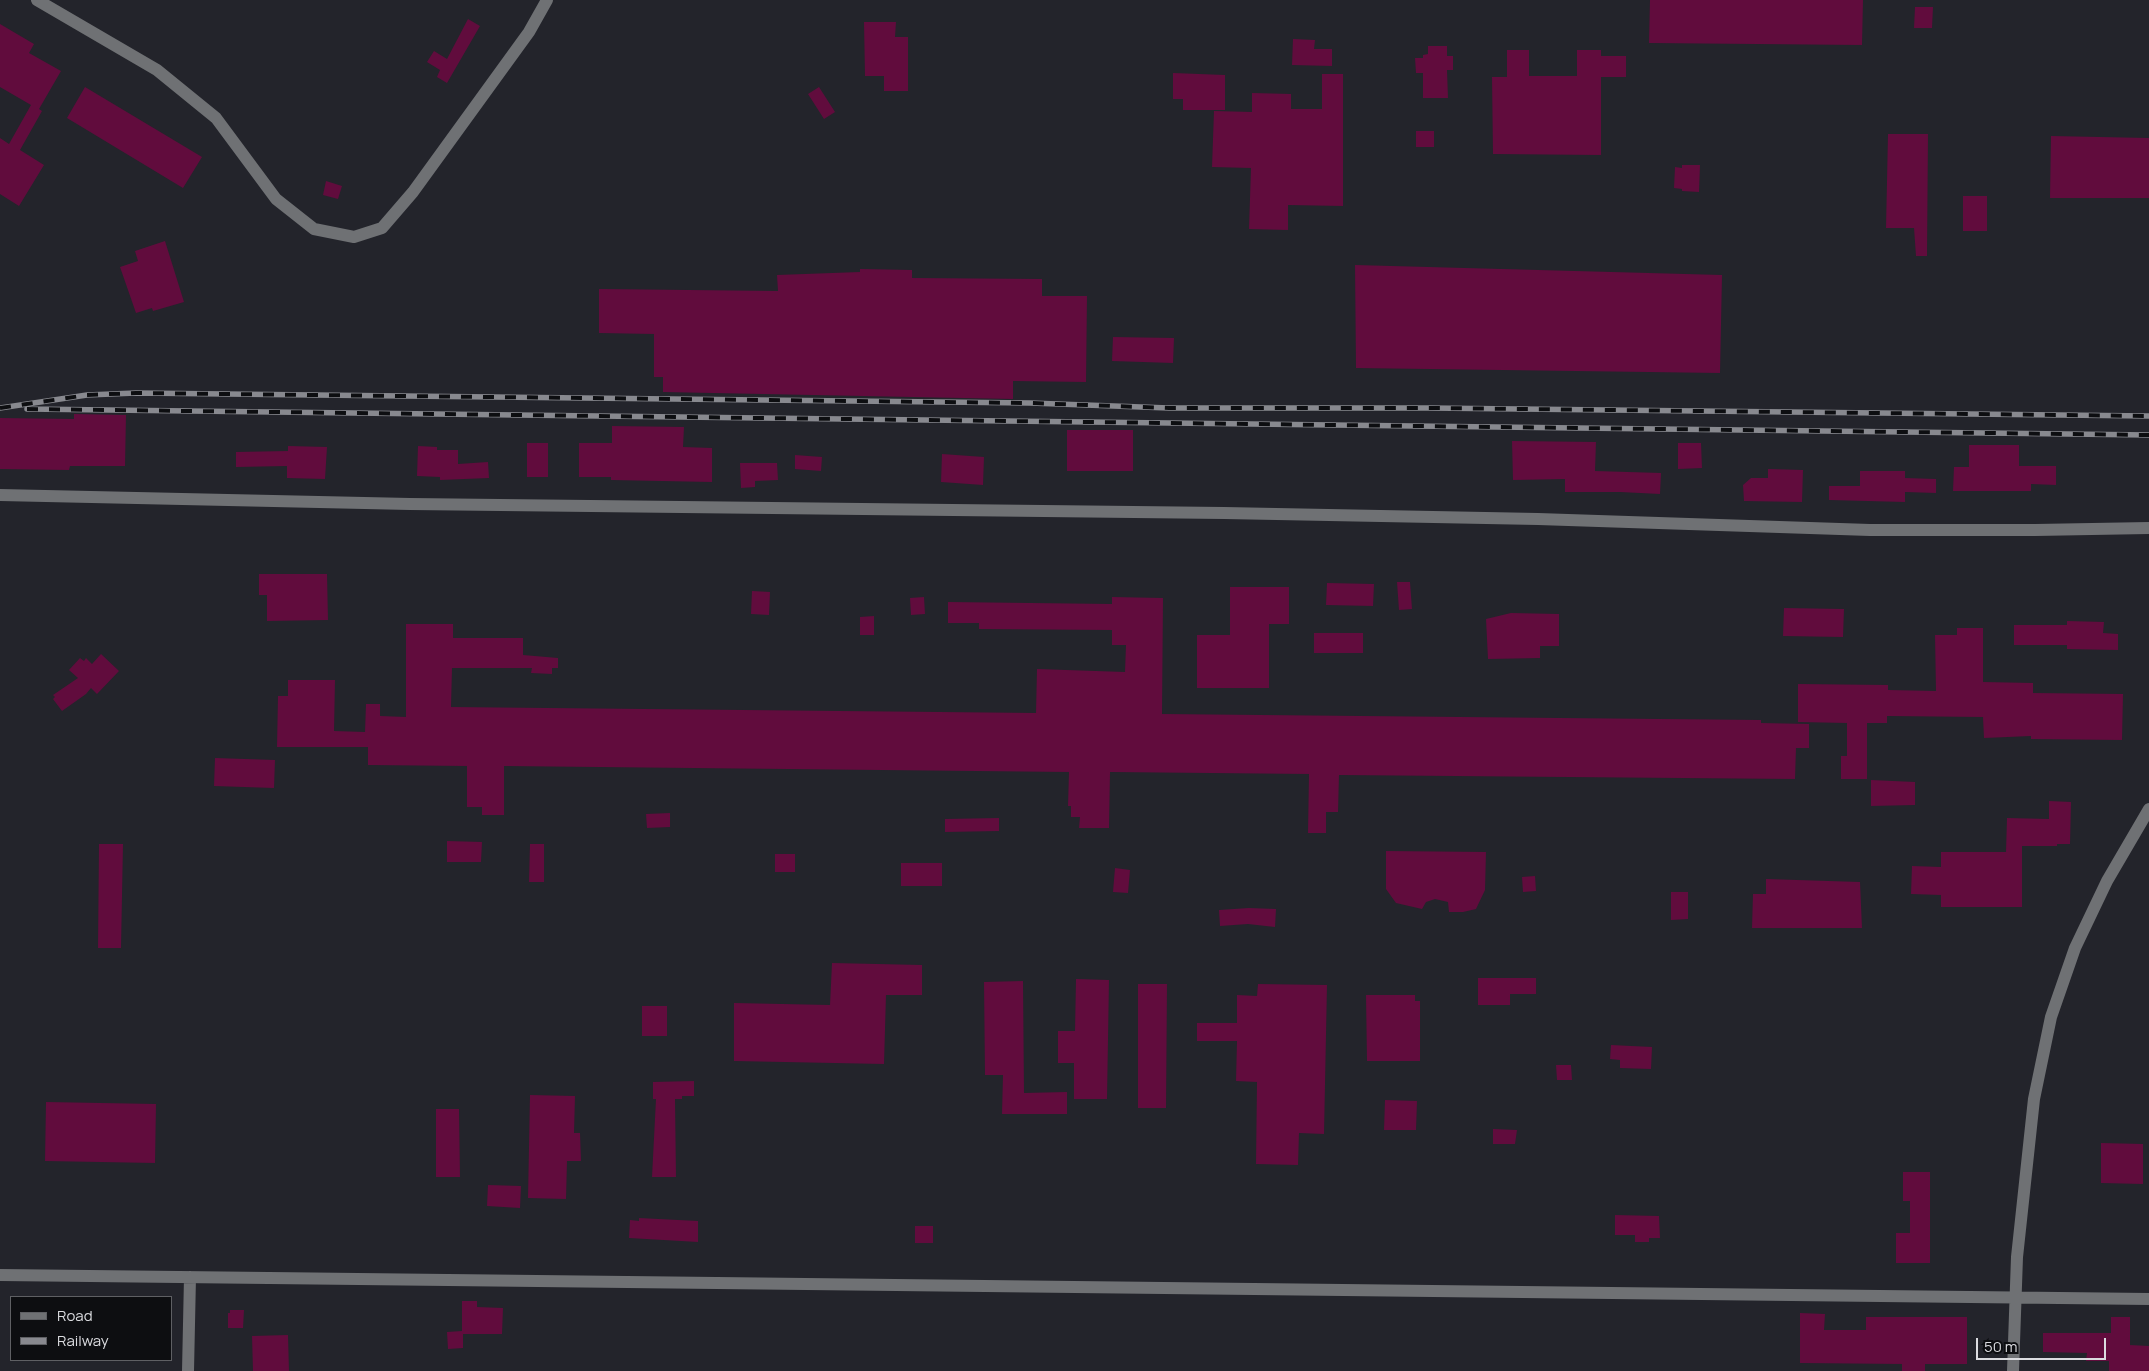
<!DOCTYPE html>
<html>
<head>
<meta charset="utf-8">
<style>
	body { margin:0 }
	#map { position:relative; width:2149px; height:1371px; overflow:hidden; background:#23242b; font-family:Manrope,sans-serif }
	canvas { display:block }
	.legend { position:absolute; left:10px; top:1296px; width:162px; height:65px; box-sizing:border-box; background:#0d0e11; border:1px solid #5f6064; margin:0; padding:6px 9px; list-style:none; font-size:15px; color:#dbdce0 }
	.legend li { display:flex; align-items:center; gap:10px; height:25px }
	.legend b { width:25px; border:1px solid #5f6064 }
	.scale { position:absolute; left:1976px; top:1338px; width:130px; height:22px; box-sizing:border-box; border:2px solid #dbdce0; border-top:0; padding-left:6px; font-size:15px; line-height:18px; white-space:nowrap; color:#dbdce0; -webkit-text-stroke:4px #0d0e11; paint-order:stroke }
</style>
</head>
<body>
<div id="map">
<canvas width="2149" height="1371"></canvas>
<ul class="legend">
<li><b style="height:6px;background:#6f7174"></b>Road</li>
<li><b style="height:6px;background:#88898f"></b>Railway</li>
</ul>
<div class="scale">50 m</div>
</div>
<script>
const ctx = document.querySelector('canvas').getContext('2d');
ctx.lineJoin = 'round';
function fillPath(path, color) { ctx.fillStyle = color; ctx.fill(path, 'evenodd'); }
const toPath = rows => new Path2D(rows.map(r => 'M' + r).join(''));
function strokePath(path, color, width, dash) { ctx.strokeStyle = color; ctx.lineWidth = width; ctx.lineCap = dash ? 'butt' : 'round'; ctx.setLineDash(dash || []); ctx.stroke(path); }
const building = toPath([
	[1650,0,1863,0,1862,45,1649,43],
	[1915,7,1933,7,1932,28,1914,28],
	[468,19,480,26,447,83,437,77,440,70,427,62,434,51,447,59],
	[864,22,896,22,895,37,908,37,908,91,884,91,884,76,865,76],
	[0,24,34,44,29,53,61,71,39,109,42,111,20,150,44,165,19,206,0,194,0,138,9,144,31,105,0,87],
	[1293,39,1315,40,1314,49,1332,49,1332,66,1292,65],
	[1428,46,1447,46,1447,56,1453,56,1453,70,1447,70,1448,98,1423,98,1423,73,1416,73,1415,58,1423,58,1423,55,1428,54],
	[1507,50,1529,50,1529,76,1577,76,1577,50,1601,50,1601,56,1626,56,1626,77,1601,77,1601,155,1493,154,1492,77,1507,77],
	[1173,73,1225,75,1225,110,1183,110,1183,99,1173,99],
	[1322,74,1343,74,1343,206,1288,205,1288,230,1249,229,1251,168,1212,167,1214,111,1252,112,1252,93,1291,94,1291,109,1322,109],
	[85,87,202,157,183,188,67,118],
	[819,87,835,112,824,119,808,94],
	[1416,131,1434,131,1434,147,1416,147],
	[1888,134,1928,134,1927,256,1916,256,1914,228,1886,228],
	[2051,136,2149,138,2149,198,2050,198],
	[1682,165,1700,165,1699,192,1682,191,1682,189,1674,188,1675,167,1682,168],
	[326,181,342,186,338,199,323,195],
	[1963,196,1987,196,1987,231,1963,231],
	[165,241,184,302,153,311,152,308,136,313,120,267,138,261,135,251],
	[1355,265,1722,275,1720,373,1356,368],
	[860,269,912,270,912,278,1042,279,1042,296,1087,296,1086,382,1013,381,1013,399,663,392,663,377,654,377,654,334,599,333,599,289,778,291,777,275,860,272],
	[1113,337,1174,338,1173,363,1112,361],
	[74,414,126,415,125,466,70,466,69,470,0,469,0,418,74,419],
	[612,426,684,427,683,447,712,448,712,482,611,480,611,477,579,477,579,443,612,443],
	[1067,430,1133,430,1133,471,1067,471],
	[1512,441,1596,442,1595,471,1661,473,1660,494,1620,492,1565,492,1565,479,1513,480],
	[527,443,548,443,548,477,527,477],
	[1678,443,1701,443,1702,468,1678,469],
	[1969,445,2019,445,2019,466,2056,466,2056,485,2031,484,2031,491,1953,491,1954,467,1969,467],
	[288,446,327,447,325,479,287,478,287,466,236,467,236,452,288,451],
	[418,446,437,447,437,450,458,450,458,464,488,462,489,478,440,480,440,477,417,476],
	[942,454,984,457,983,485,941,482],
	[795,455,822,457,821,471,795,469],
	[740,463,777,463,778,480,755,481,755,487,741,488],
	[1768,469,1803,470,1802,502,1744,501,1743,485,1751,478,1768,478],
	[1860,471,1905,471,1905,478,1936,479,1936,493,1905,492,1905,502,1829,500,1829,486,1860,486],
	[259,574,327,574,328,620,267,621,267,595,259,595],
	[1397,582,1410,582,1412,609,1399,610],
	[1327,583,1374,584,1373,606,1326,605],
	[1230,587,1289,587,1289,624,1269,624,1269,688,1197,688,1197,635,1230,635],
	[752,591,770,592,769,615,751,614],
	[924,597,925,614,911,615,910,598],
	[1112,597,1163,598,1162,714,1761,720,1761,723,1809,724,1809,748,1796,748,1795,779,1339,775,1338,812,1326,812,1326,833,1308,833,1309,774,1110,772,1109,828,1079,828,1080,817,1071,817,1071,806,1068,806,1069,772,504,766,504,815,482,815,482,807,467,807,467,766,368,765,368,747,277,747,278,696,288,696,288,680,335,680,334,731,365,732,366,704,380,704,380,716,406,717,406,624,453,624,453,638,523,638,523,655,558,658,558,668,552,668,552,674,531,673,532,668,452,668,451,707,1036,713,1037,669,1125,672,1126,645,1112,645,1112,630,979,629,979,623,948,623,948,602,1112,604],
	[1784,608,1844,609,1843,637,1783,636],
	[1511,613,1559,614,1559,646,1540,646,1540,658,1488,659,1486,619],
	[874,616,874,635,860,635,860,617],
	[2067,621,2104,622,2103,633,2118,634,2118,650,2067,649,2067,645,2014,645,2014,625,2067,625],
	[1957,628,1983,628,1983,682,2033,683,2033,693,2123,694,2122,740,2031,739,2031,736,1984,738,1983,717,1887,716,1887,723,1867,723,1867,779,1841,779,1841,756,1847,756,1847,723,1798,722,1798,684,1888,685,1888,690,1936,691,1935,635,1957,635],
	[1314,633,1363,633,1363,653,1314,653],
	[101,654,119,671,97,694,91,688,86,694,62,711,53,699,55,697,53,695,78,678,69,670,80,658,84,661,86,658,92,664],
	[215,758,275,760,274,788,214,786],
	[1871,780,1915,782,1915,805,1871,806],
	[2049,801,2071,802,2070,844,2057,844,2057,846,2022,846,2022,907,1941,907,1941,895,1911,894,1912,866,1941,867,1941,852,2006,852,2007,818,2049,819],
	[670,813,670,827,647,828,646,814],
	[999,818,999,831,945,832,945,819],
	[447,841,482,842,481,862,447,862],
	[99,844,123,844,121,948,98,948],
	[530,844,544,844,544,882,529,882],
	[1386,851,1486,852,1485,890,1476,909,1463,912,1449,912,1448,902,1435,899,1426,902,1422,909,1396,903,1386,889],
	[775,854,795,854,795,872,775,872],
	[901,863,942,863,942,886,901,886],
	[1115,868,1130,870,1128,893,1113,892],
	[1535,876,1536,891,1523,892,1522,877],
	[1766,879,1860,882,1862,928,1752,928,1753,894,1766,894],
	[1671,892,1688,892,1688,919,1671,920],
	[1249,908,1276,909,1275,927,1248,924,1220,926,1219,910],
	[832,963,922,965,922,995,886,995,884,1064,734,1061,734,1003,830,1005],
	[1478,978,1536,978,1536,994,1510,994,1510,1005,1478,1005],
	[1076,979,1109,980,1107,1099,1074,1099,1074,1063,1058,1063,1058,1031,1075,1031],
	[1023,981,1024,1093,1067,1092,1067,1114,1002,1114,1003,1075,985,1075,984,982],
	[1138,984,1167,984,1166,1108,1138,1108],
	[1258,984,1327,985,1324,1134,1299,1133,1298,1165,1256,1164,1257,1082,1236,1081,1237,1041,1197,1041,1197,1023,1237,1023,1237,995,1257,996],
	[1366,995,1415,995,1415,1001,1420,1001,1420,1061,1367,1061],
	[642,1006,667,1006,667,1036,642,1036],
	[1611,1045,1652,1047,1651,1069,1620,1068,1620,1060,1610,1059],
	[1556,1065,1571,1065,1572,1080,1557,1080],
	[694,1081,694,1096,682,1096,682,1099,675,1099,676,1177,652,1177,656,1099,653,1099,653,1082],
	[530,1095,575,1096,574,1133,580,1133,581,1161,567,1161,566,1199,528,1198],
	[1385,1100,1417,1101,1416,1130,1384,1130],
	[46,1102,156,1104,155,1163,45,1161],
	[436,1109,459,1109,460,1177,436,1177],
	[1493,1129,1517,1130,1515,1144,1493,1144],
	[2101,1143,2143,1144,2143,1184,2101,1183],
	[1903,1172,1930,1172,1930,1263,1896,1263,1896,1233,1910,1233,1910,1201,1903,1201],
	[488,1185,521,1186,520,1208,487,1206],
	[1615,1215,1659,1216,1660,1238,1649,1238,1649,1242,1635,1242,1635,1235,1615,1235],
	[639,1218,698,1221,698,1242,629,1238,630,1220,639,1221],
	[915,1226,933,1226,933,1243,915,1243],
	[462,1301,477,1301,477,1307,503,1308,502,1334,463,1334,463,1348,448,1349,447,1332,462,1331],
	[230,1310,244,1310,243,1328,228,1328,228,1313,230,1313],
	[1800,1313,1825,1314,1824,1330,1866,1330,1866,1317,1967,1317,1967,1364,1925,1364,1925,1371,1902,1371,1902,1364,1800,1363],
	[2111,1317,2130,1317,2130,1345,2149,1346,2149,1371,2109,1371,2109,1361,2086,1361,2087,1353,2043,1352,2043,1333,2111,1333],
	[288,1335,289,1371,253,1371,252,1336]
]);
const minor = toPath([
	[37,0,157,70,216,118,276,199,314,229,354,237,382,228,413,192,529,32,547,0],
	[0,495,410,504,1224,513,1538,519,1870,530,2035,530,2149,528],
	[0,1275,2149,1299],
	[188,1371,190,1277],
	[2013,1371,2017,1257,2034,1099,2051,1017,2075,948,2107,881,2149,809]
]);
const rail = toPath([
	[0,408,87,395,136,393,1030,403,1169,408,1429,408,2149,416],
	[27,409,2149,435]
]);
fillPath(building, '#610c3d');
strokePath(minor, '#6f7174', 12);
strokePath(rail, '#88898f', 5.5);
strokePath(rail, '#0d0e11', 4, [11]);
</script>
</body>
</html>
